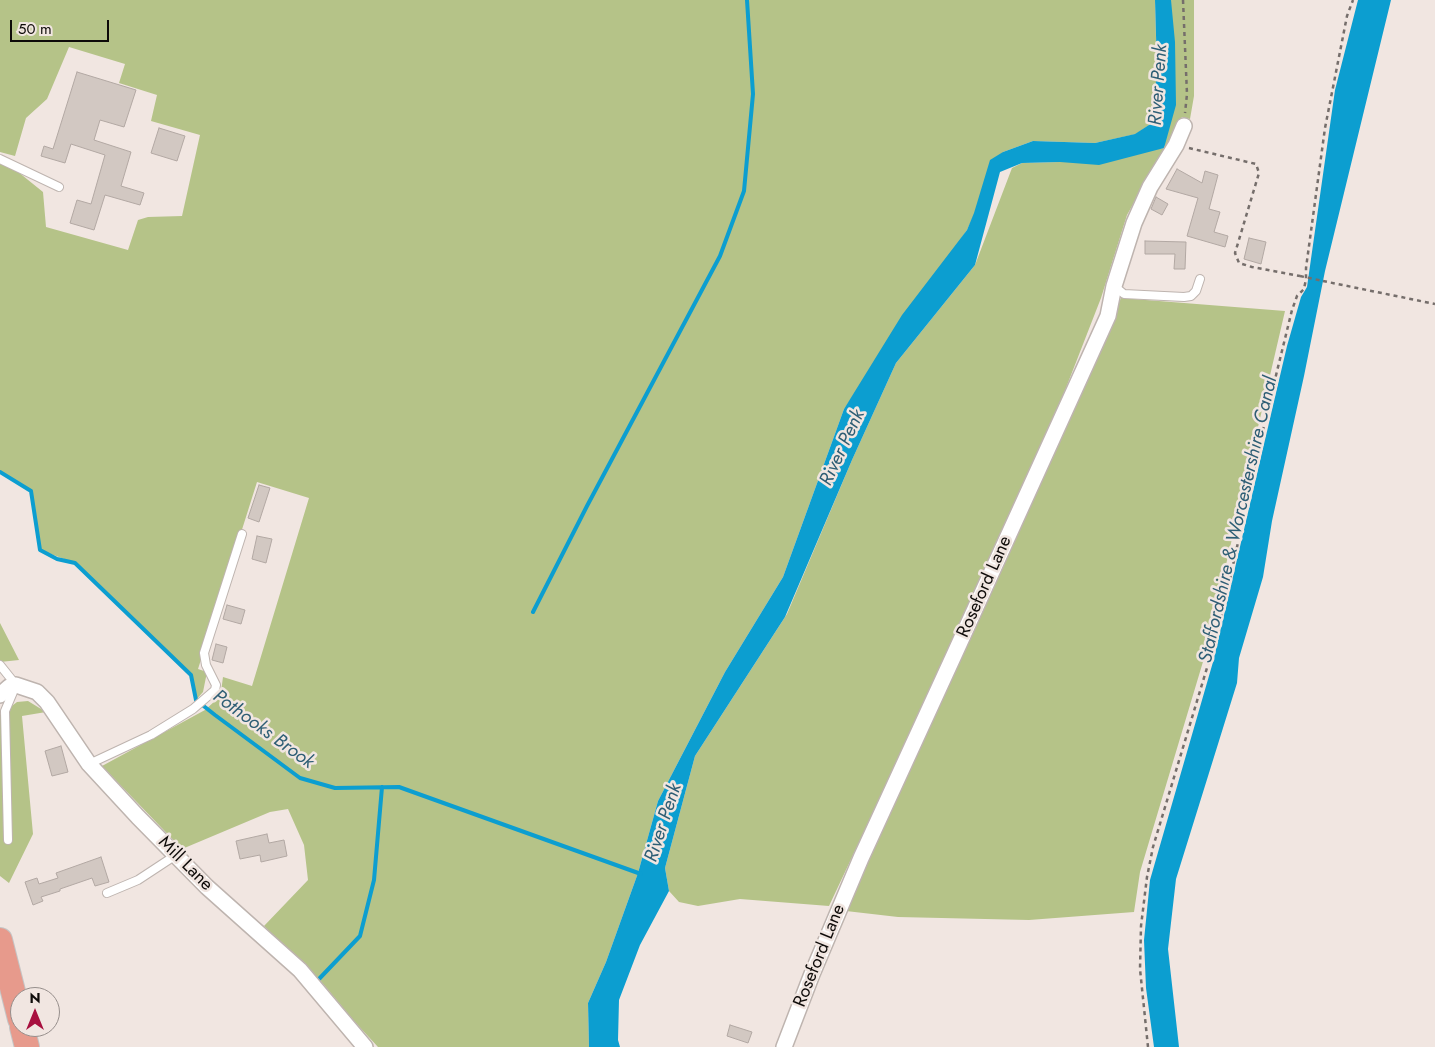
<!DOCTYPE html>
<html>
<head>
<meta charset="utf-8">
<style>
	body { margin:0 }
	#map { position:relative; width:1435px; height:1047px; overflow:hidden; background:#f1e6e1; font-family:Jost,sans-serif }
	canvas { display:block }
	.north { position:absolute; left:10px; top:987px; width:50px; height:50px; box-sizing:border-box; background:#f1e6e1; border:1px solid #968e8b; border-radius:50%; rotate:0deg; font-size:14px; font-weight:700; line-height:20px; text-align:center; color:#0e0b09 }
	.north::after { content:''; display:block; margin:auto; width:18px; height:22px; background:#a8103f; clip-path:polygon(50% 0,100% 100%,50% 72%,0 100%) }
	.scale { position:absolute; left:10px; top:20px; width:99px; height:22px; box-sizing:border-box; border:2px solid #0e0b09; border-top:0; padding-left:6px; font-size:15px; line-height:18px; white-space:nowrap; color:#0e0b09; -webkit-text-stroke:4px #f1e6e1; paint-order:stroke }
</style>
</head>
<body>
<div id="map">
<canvas width="1435" height="1047"></canvas>
<div class="north">N</div>
<div class="scale">50 m</div>
</div>
<script>
const ctx = document.querySelector('canvas').getContext('2d');
ctx.lineJoin = 'round';
function fillPath(path, color) { ctx.fillStyle = color; ctx.fill(path, 'evenodd'); }
const toPath = rows => new Path2D(rows.map(r => 'M' + r).join(''));
function strokePath(path, color, width, dash) { ctx.strokeStyle = color; ctx.lineWidth = width; ctx.lineCap = dash ? 'butt' : 'round'; ctx.setLineDash(dash || []); ctx.stroke(path); }
function label(font, color, halo, rows, align = 'center') {
  ctx.font = font + ' Jost,sans-serif'; ctx.lineWidth = 5; ctx.setLineDash([]); ctx.textBaseline = 'middle'; ctx.strokeStyle = halo; ctx.fillStyle = color; for (const [text, x, y, turn = 0] of rows) {
    ctx.save(); ctx.translate(x, y); ctx.rotate((+turn || 0) * Math.PI / 180); ctx.textAlign = isNaN(turn) ? turn : align; if (halo) ctx.strokeText(text, 0, 0); ctx.fillText(text, 0, 0); ctx.restore();
  }
}
const green = toPath([
	[0,0,1155,0,1157,75,1152,123,1136,134,1095,143,1033,141,1003,152,967,230,844,409,783,577,725,672,658,801,638,873,606,962,588,1003,589,1047,378,1047,354,1021,319,979,264,926,308,880,304,845,288,809,270,812,182,849,102,766,205,710,215,701,221,692,223,677,252,686,309,498,257,482,198,669,207,672,203,692,196,700,191,675,75,563,40,550,31,491,0,472,0,164,12,167,43,192,46,227,128,250,138,220,148,217,182,216,200,135,151,121,157,95,119,83,125,64,69,47,47,99,26,118,15,156,0,152],
	[1170,0,1194,0,1194,96,1190,119,1182,117,1127,215,1101,298,1057,411,982,581,829,906,740,899,698,906,679,902,669,891,665,868,695,756,787,614,852,460,896,363,975,265,1012,168,1022,163,1060,162,1164,148],
	[1121,298,1285,311,1205,655,1140,872,1134,912,1029,920,898,917,846,911,981,615],
	[0,623,19,660,0,662],
	[28,701,46,712,22,716,33,834,9,883,0,876,0,715,17,702]
]);
const water = toPath([
	[1155,0,1171,0,1175,42,1176,105,1164,148,1099,165,1060,162,1022,163,1000,172,975,265,896,363,852,460,785,617,695,756,665,868,669,891,640,945,619,1000,618,1040,620,1047,589,1047,588,1003,606,962,638,873,658,801,725,672,783,577,844,409,902,315,967,230,974,213,990,160,1003,152,1033,141,1095,143,1135,134,1152,123,1157,70],
	[1358,0,1391,0,1325,271,1304,376,1272,521,1263,577,1239,658,1237,683,1176,879,1168,949,1179,1047,1154,1047,1146,988,1144,940,1150,880,1213,662,1287,346,1301,297,1307,287,1335,90]
]);
const stream = toPath([
	[0,472,31,491,40,550,57,559,75,563,191,675,196,700,215,715,300,778,335,788,399,787,641,874],
	[533,612,587,506,720,256,744,191,753,94,747,0],
	[319,979,360,936,374,880,382,787]
]);
const building = toPath([
	[77,72,136,90,124,127,100,120,94,140,131,152,121,186,144,193,140,205,105,195,94,230,70,223,77,200,91,204,105,155,71,144,65,163,41,156,44,146,53,149,77,72],
	[159,128,185,136,177,161,151,153,159,128],
	[1177,169,1202,183,1205,171,1218,175,1209,209,1220,212,1214,232,1228,236,1225,247,1187,236,1198,198,1166,189,1177,169],
	[1156,197,1168,204,1162,215,1151,209,1156,197],
	[1249,238,1266,242,1261,264,1244,259,1249,238],
	[1145,241,1186,242,1185,269,1174,269,1175,254,1145,254,1145,241],
	[259,485,270,488,259,522,248,518,259,485],
	[257,536,272,539,266,563,252,559,257,536],
	[227,605,245,610,241,624,223,619,227,605],
	[216,644,227,647,223,663,212,660,216,644],
	[61,746,68,772,52,776,45,751,61,746],
	[267,834,269,843,284,840,287,856,261,862,260,855,240,859,236,841,267,834],
	[101,857,109,882,95,886,92,878,60,889,60,891,41,897,43,901,33,905,25,882,37,878,39,884,58,878,56,873,101,857],
	[730,1025,752,1032,748,1043,727,1036,730,1025]
]);
const path = toPath([
	[1183,0,1187,94,1185,113],
	[1189,148,1256,164,1259,173,1235,253,1239,263,1252,267,1300,276],
	[1323,281,1435,304],
	[1148,1047,1140,969,1141,926,1147,877,1153,847,1219,628,1267,412,1292,310,1297,296,1304,289,1306,279,1306,268,1325,128,1347,16,1353,0]
]);
const service = toPath([
	[0,159,59,187],
	[1114,286,1124,294,1184,297,1191,296,1196,291,1200,279],
	[0,665,16,685,5,711,8,840],
	[89,764,151,735,193,709,215,690,216,685,206,665,204,653,242,534],
	[107,893,138,880,176,855]
]);
const minor = toPath([
	[0,695,9,687,16,685,37,692,47,702,89,764,138,817,207,887,300,970,365,1047],
	[784,1047,812,974,861,858,955,653,1108,316,1114,286,1134,223,1150,187,1176,145,1184,126]
]);
const trunk = toPath([
	[0,940,20,1019],
	[22,1027,27,1047]
]);
const pathBridge = toPath([
	[1300,276,1323,281]
]);
const streetNames = [
	["Roseford Lane",985,587,-66],
	["Mill Lane",185,864,45],
	["Roseford Lane",820,956,-68]
];
const waterNames = [
	["River Penk",1159,85,-86],
	["River Penk",843,448,-65],
	["Staffordshire & Worcestershire Canal",1239,520,-77],
	["Pothooks Brook",263,730,36],
	["River Penk",664,823,-72]
];
fillPath(green, '#b5c388');
fillPath(water, '#0c9ed0');
strokePath(stream, '#0c9ed0', 4);
fillPath(building, '#d2c8c2');
strokePath(building, '#b2a8a3', 1);
strokePath(service, '#beb4af', 10);
strokePath(minor, '#beb4af', 18);
strokePath(trunk, '#c5c4c4', 26);
strokePath(path, '#756e6b', 2.5, [4, 4]);
strokePath(service, '#fff', 8);
strokePath(minor, '#fff', 15);
strokePath(trunk, '#e79a8c', 24);
strokePath(pathBridge, '#756e6b', 2.5, [4, 4]);
label('18px', '#0e0b09', '#f1e6e1', streetNames);
label('italic 19px', '#2e5e75', '#f1e6e1', waterNames);
</script>
</body>
</html>
